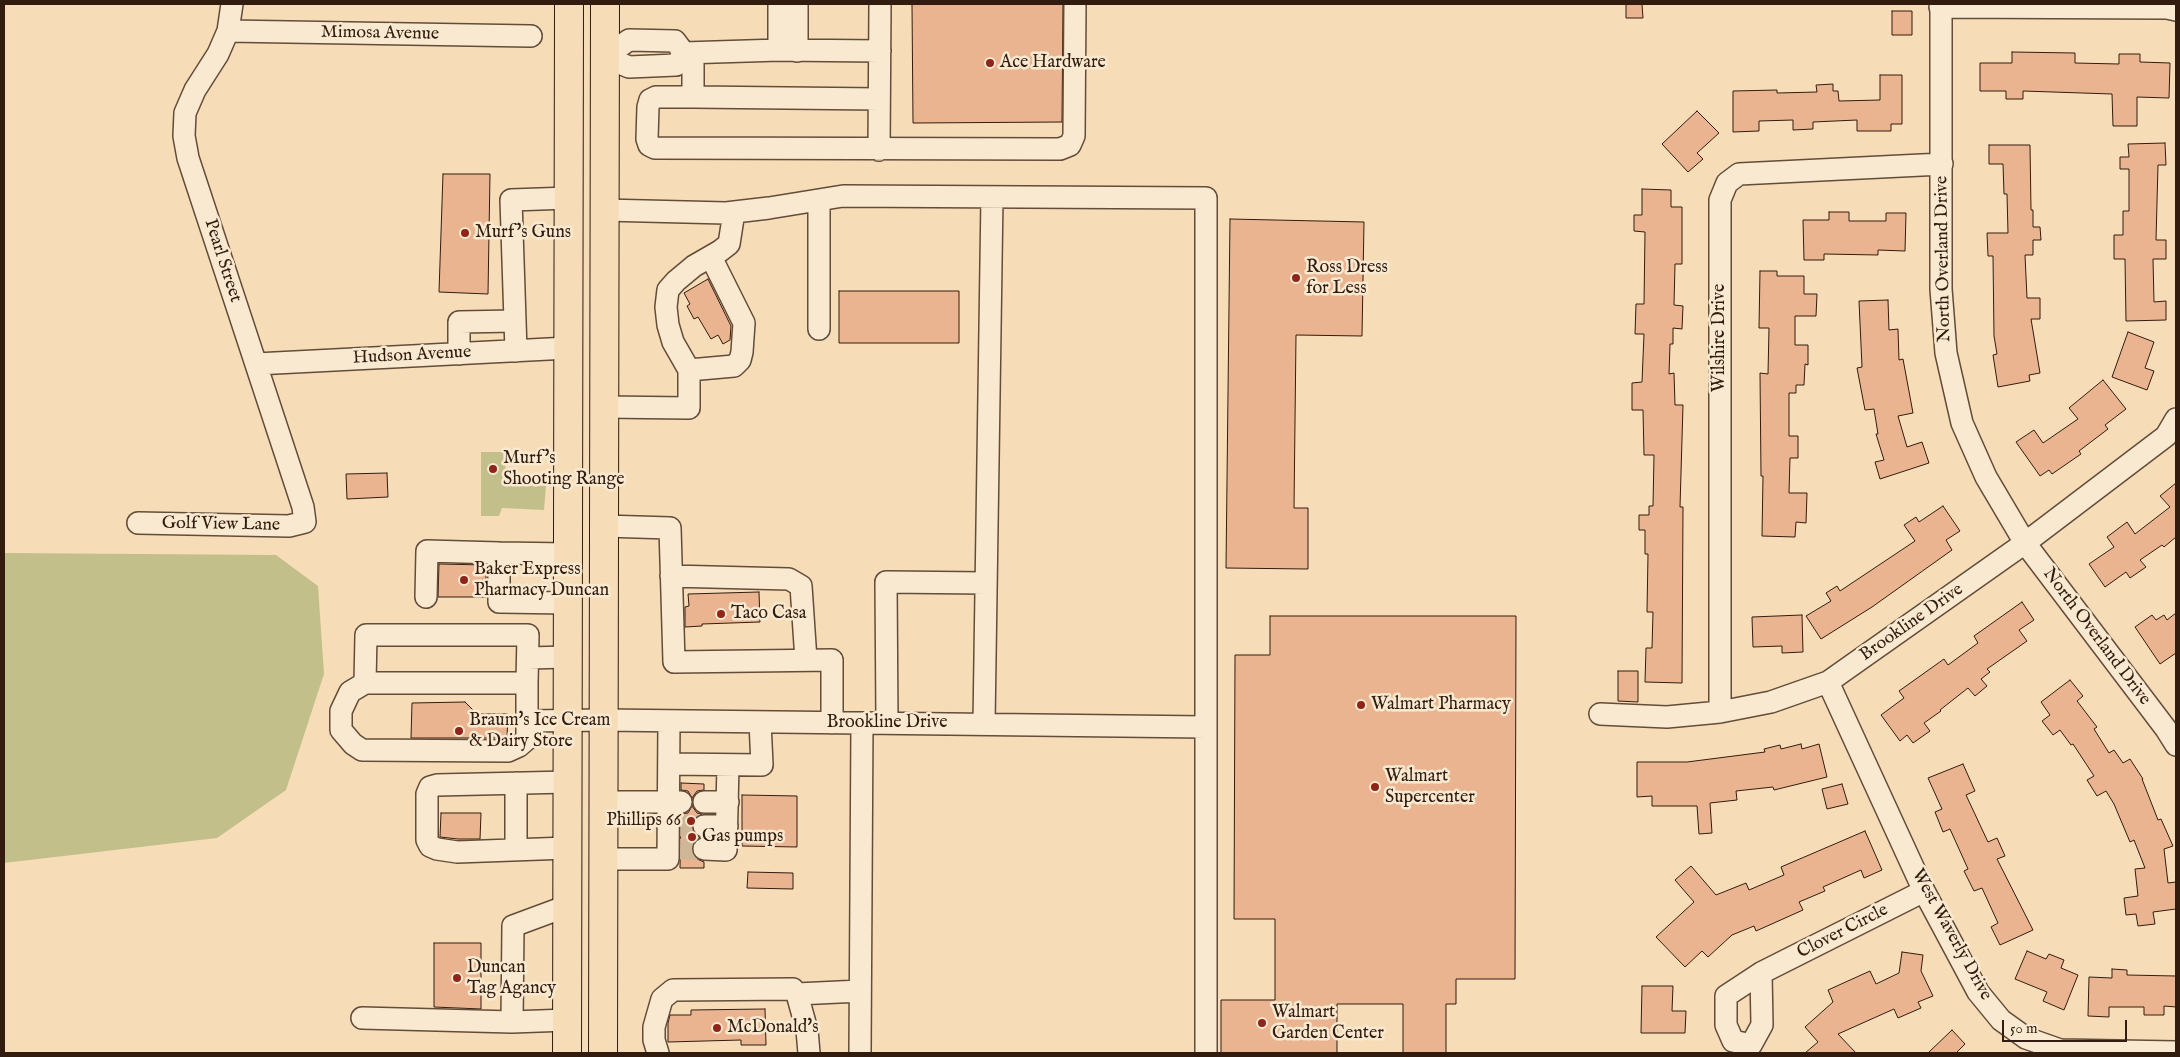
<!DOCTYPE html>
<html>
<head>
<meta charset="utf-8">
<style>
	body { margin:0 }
	#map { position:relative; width:2180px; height:1057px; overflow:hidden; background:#f6ddb8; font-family:"IM FELL English",serif }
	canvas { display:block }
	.frame { position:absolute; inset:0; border:5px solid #321c0f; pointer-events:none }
	.scale { position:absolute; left:2002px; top:1020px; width:125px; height:22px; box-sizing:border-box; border:2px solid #321c0f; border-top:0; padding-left:6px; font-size:15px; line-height:18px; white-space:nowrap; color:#321c0f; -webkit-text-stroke:4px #f9e9d1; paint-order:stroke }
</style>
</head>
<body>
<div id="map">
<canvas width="2180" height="1057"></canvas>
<div class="frame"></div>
<div class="scale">50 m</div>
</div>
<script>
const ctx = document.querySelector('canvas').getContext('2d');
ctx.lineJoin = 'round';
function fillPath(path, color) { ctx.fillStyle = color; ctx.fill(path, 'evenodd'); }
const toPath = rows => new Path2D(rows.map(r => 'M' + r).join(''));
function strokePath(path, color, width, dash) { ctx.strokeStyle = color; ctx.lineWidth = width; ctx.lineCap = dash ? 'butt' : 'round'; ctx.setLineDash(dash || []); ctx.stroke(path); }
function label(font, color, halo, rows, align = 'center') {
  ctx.font = font + ' "IM FELL English",serif'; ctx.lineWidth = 5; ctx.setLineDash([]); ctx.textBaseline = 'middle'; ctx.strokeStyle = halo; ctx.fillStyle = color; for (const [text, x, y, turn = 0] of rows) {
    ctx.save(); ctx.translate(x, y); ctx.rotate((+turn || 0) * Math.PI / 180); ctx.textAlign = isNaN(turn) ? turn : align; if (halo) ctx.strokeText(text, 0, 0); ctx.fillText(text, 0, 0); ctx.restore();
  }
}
const green = toPath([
	[481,452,505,452,506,486,546,486,544,510,502,508,499,516,481,516],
	[4,553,276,555,318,586,324,674,286,790,217,838,4,863]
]);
const building = toPath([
	[912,4,1063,4,1062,122,913,123,912,4],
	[1626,4,1642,4,1643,18,1626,18,1626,4],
	[1892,11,1912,11,1912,35,1892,35,1892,11],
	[2012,52,2075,53,2075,63,2119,64,2119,54,2140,54,2140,62,2170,63,2169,98,2137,97,2137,126,2113,126,2112,94,2023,91,2023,99,2006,99,2006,91,1980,91,1980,63,2012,63,2012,52],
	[1880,75,1902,75,1902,124,1891,124,1891,131,1857,131,1857,120,1813,122,1813,129,1793,130,1793,120,1759,121,1759,131,1733,132,1733,91,1777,90,1777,93,1817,92,1816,85,1833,84,1833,91,1838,91,1839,101,1880,100,1880,75],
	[1697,111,1719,133,1697,153,1703,159,1688,172,1662,144,1697,111],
	[2165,143,2166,165,2158,165,2156,240,2166,240,2166,259,2153,259,2154,302,2166,301,2166,320,2126,321,2125,259,2114,259,2114,235,2123,235,2123,211,2129,211,2129,169,2120,169,2120,157,2129,157,2128,144,2165,143],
	[1989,145,2030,145,2031,210,2033,210,2033,227,2040,227,2041,240,2033,240,2033,255,2025,255,2027,298,2040,298,2040,319,2031,319,2040,373,2029,375,2030,381,1998,387,1993,355,1997,354,1994,336,1993,256,1988,256,1987,233,2008,233,2007,194,2004,194,2003,164,1989,164,1989,145],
	[443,174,490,174,488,294,439,292,443,174],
	[1642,189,1671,190,1671,207,1682,207,1682,264,1675,264,1674,305,1683,306,1682,329,1673,328,1673,344,1670,344,1669,374,1674,373,1675,405,1683,405,1680,507,1683,507,1682,683,1645,682,1646,648,1652,648,1653,612,1647,612,1648,554,1645,554,1645,530,1639,530,1639,515,1649,515,1649,506,1653,506,1654,455,1644,455,1643,410,1632,410,1632,383,1642,382,1644,334,1635,334,1636,304,1644,304,1645,232,1634,231,1634,215,1642,215,1642,189],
	[1829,212,1849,212,1849,221,1886,221,1886,213,1906,213,1905,251,1878,250,1878,255,1824,254,1824,260,1804,260,1803,220,1829,220,1829,212],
	[1230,219,1364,222,1362,336,1296,335,1294,508,1308,508,1308,569,1226,568,1230,219],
	[1760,271,1777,271,1777,276,1804,276,1804,294,1817,294,1816,316,1795,316,1795,345,1808,345,1808,365,1805,364,1804,385,1796,385,1796,393,1789,393,1789,436,1798,436,1798,458,1790,458,1789,493,1807,493,1806,523,1796,522,1795,537,1762,536,1763,476,1761,476,1760,373,1768,374,1769,328,1759,328,1760,271],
	[708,279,731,326,730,340,723,344,718,335,711,339,698,317,694,319,687,306,690,304,684,293,708,279],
	[839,291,959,291,959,343,839,343,839,291],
	[1888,300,1889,330,1898,329,1899,360,1903,359,1913,413,1898,416,1907,447,1922,442,1929,463,1880,479,1875,462,1884,460,1876,434,1878,434,1874,409,1865,410,1857,368,1862,367,1859,301,1888,300],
	[2128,332,2154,342,2145,368,2154,371,2147,390,2112,377,2128,332],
	[2103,380,2126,409,2105,425,2108,429,2079,451,2081,454,2052,474,2049,470,2040,476,2016,442,2034,430,2043,443,2078,419,2069,408,2103,380],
	[387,473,388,497,347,499,346,474,387,473],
	[2176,483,2176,537,2164,547,2162,545,2140,560,2146,567,2130,578,2126,572,2105,587,2089,564,2114,547,2107,537,2127,522,2135,534,2170,507,2160,496,2176,483],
	[1943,506,1960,531,1946,540,1952,550,1872,607,1821,639,1806,616,1831,601,1826,593,1837,586,1840,591,1915,541,1904,525,1916,517,1919,522,1943,506],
	[439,564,486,565,486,597,438,597,439,564],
	[759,592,760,622,702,624,702,626,685,627,685,607,689,606,688,594,759,592],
	[2022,602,2034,620,2019,630,2027,641,1987,669,1990,672,1981,679,1987,686,1975,696,1968,688,1940,710,1941,711,1924,723,1930,731,1913,743,1907,735,1900,741,1881,715,1904,698,1899,691,1944,659,1948,665,1978,643,1974,636,2022,602],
	[2176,613,2176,653,2160,664,2135,627,2152,615,2156,620,2164,615,2167,620,2176,613],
	[1802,615,1803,652,1782,653,1782,646,1753,647,1752,617,1802,615],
	[1270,616,1516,616,1515,979,1456,979,1456,1004,1446,1004,1446,1053,1403,1053,1403,1004,1337,1004,1337,1053,1221,1053,1221,1000,1275,1000,1275,919,1234,919,1235,655,1270,655,1270,616],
	[1618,671,1638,671,1638,702,1618,701,1618,671],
	[2070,680,2083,696,2077,701,2097,727,2094,729,2109,753,2114,750,2123,763,2130,759,2143,779,2142,779,2158,820,2161,819,2173,846,2164,849,2168,883,2176,882,2176,909,2153,912,2155,924,2138,926,2136,914,2126,915,2124,898,2138,896,2135,869,2145,868,2134,840,2130,842,2114,804,2106,791,2097,796,2087,780,2094,776,2073,744,2071,745,2060,730,2053,735,2042,721,2050,715,2041,702,2070,680],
	[465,702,477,714,508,714,507,738,411,738,412,703,465,702],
	[1801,744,1802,749,1819,744,1827,777,1774,790,1773,787,1736,791,1737,800,1710,803,1712,833,1699,834,1697,806,1652,806,1652,796,1637,797,1637,762,1687,762,1765,752,1764,749,1780,745,1781,749,1801,744],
	[1963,764,1975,791,1966,795,1988,842,1997,838,2005,856,1997,859,2033,930,2000,945,1991,927,1998,923,1982,888,1974,891,1964,871,1968,869,1950,829,1943,832,1935,812,1942,809,1928,778,1963,764],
	[681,783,704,784,704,790,697,791,692,798,688,791,681,790,681,783],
	[1842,784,1848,804,1827,809,1822,789,1842,784],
	[742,795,797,796,797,847,742,846,742,795],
	[692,806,697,813,702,814,693,820,693,832,700,837,694,842,692,849,697,859,704,862,704,868,680,868,681,814,688,813,692,806],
	[441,813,481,813,480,839,458,839,440,837,441,813],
	[1865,831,1882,870,1864,878,1861,870,1823,887,1825,891,1799,902,1803,910,1756,931,1754,926,1732,935,1708,957,1702,951,1685,967,1656,937,1694,902,1675,880,1691,866,1716,895,1746,883,1749,890,1784,875,1781,867,1865,831],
	[748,872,793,873,793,889,747,888,748,872],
	[434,943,481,943,481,1009,434,1007,434,943],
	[2027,951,2046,959,2049,954,2064,960,2061,968,2078,975,2064,1010,2043,1001,2047,992,2015,979,2027,951],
	[1902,952,1923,955,1921,971,1933,996,1918,1002,1921,1008,1898,1018,1894,1009,1838,1034,1856,1053,1805,1053,1818,1042,1805,1027,1833,1002,1828,990,1870,971,1876,984,1899,973,1902,952],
	[2112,969,2127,970,2127,975,2176,976,2176,1007,2164,1006,2164,1015,2144,1015,2144,1007,2109,1007,2109,1017,2088,1016,2089,977,2112,978,2112,969],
	[1642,986,1673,986,1672,1011,1686,1011,1685,1033,1641,1033,1642,986],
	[765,1009,766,1045,741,1045,741,1040,668,1042,668,1023,670,1015,691,1015,691,1010,765,1009],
	[1952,1030,1965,1044,1956,1053,1928,1053,1952,1030]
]);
const minorTunnel = toPath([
	[680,826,704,826],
	[680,849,704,849]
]);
const minor = toPath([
	[1941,4,1941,289,1946,353,1962,423,1986,477,2025,543,2166,729,2176,745],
	[1940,7,2167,8,2176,10],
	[228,31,531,36],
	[779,50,779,4],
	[797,51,797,4],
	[684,53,779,50,880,51],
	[693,53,693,97,656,97,650,100,648,107,647,139,649,145,655,148,1060,149,1070,145,1074,136,1075,4],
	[605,57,629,40,675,41,684,53],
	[605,57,629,67,676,65,684,53],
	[693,97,879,99],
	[879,150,880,4],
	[604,210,726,213,769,208,843,196,1206,198,1206,1053],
	[819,329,819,200],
	[516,351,511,200,569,198],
	[459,354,459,322,515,321],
	[256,364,568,348],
	[689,370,734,366,740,360,742,352,744,323,711,257],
	[604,407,689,408,689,370,673,342,668,325,666,307,668,290,676,281,694,266,720,251,729,244,734,212],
	[138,523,289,526,305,522,303,507,188,158,184,136,185,113,195,90,218,54,228,31,232,4],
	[604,526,670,528,674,662,832,660,832,723],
	[671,576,789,579,801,586,806,660],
	[426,597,427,551,499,553],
	[567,603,499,602,499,553,568,554],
	[528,658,567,657],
	[1828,682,1924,891,1978,992,2001,1020,2026,1038,2060,1050,2176,1052],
	[365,683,527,683,527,739,519,746,508,751,362,750,353,744,341,730,341,711,350,692,365,683],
	[365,683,366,635,528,635,527,683],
	[1720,712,1720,200,1727,183,1739,174,1942,164],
	[1600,714,1667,717,1720,712,1771,702,1828,682,2025,543,2166,436,2176,419],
	[528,721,604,720,1206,727],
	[887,723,886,582,986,583],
	[984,723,992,197],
	[669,764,762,765,760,722],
	[603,802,681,802],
	[704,802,728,802],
	[704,826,727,826],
	[567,848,457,852,437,849,430,846,427,840,427,794,430,787,437,785,568,782],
	[704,849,726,850,728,765],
	[516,850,516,783],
	[603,859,668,859,669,721],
	[567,906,513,926,512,1022,567,1020],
	[1761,973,1924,891],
	[1761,973,1762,1025,1751,1045,1733,1041,1726,1025,1726,996,1761,973],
	[797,994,860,991],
	[362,1018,512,1022],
	[658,1053,654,1040,654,1027,662,999,673,990,793,989,797,994,807,1030,809,1053],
	[860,1053,862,723]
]);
const major = toPath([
	[567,1053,569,4],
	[603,1053,605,4]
]);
const markers = [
	[990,63,5,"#8f2418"],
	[465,233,5,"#8f2418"],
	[1296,278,5,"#8f2418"],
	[493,469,5,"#8f2418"],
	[464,580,5,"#8f2418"],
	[721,614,5,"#8f2418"],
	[1361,705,5,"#8f2418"],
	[459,731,5,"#8f2418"],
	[1375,787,5,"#8f2418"],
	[691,821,5,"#8f2418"],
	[692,837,5,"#8f2418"],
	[457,978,5,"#8f2418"],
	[1262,1023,5,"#8f2418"],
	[717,1028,5,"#8f2418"]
];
const streetNames = [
	["Mimosa Avenue",380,34,1],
	["North Overland Drive",1944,259,-91],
	["Pearl Street",222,261,72],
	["Wilshire Drive",1720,338,-90],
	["Hudson Avenue",412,356,-3],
	["Golf View Lane",221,525,1],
	["Brookline Drive",1912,623,-35],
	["North Overland Drive",2096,637,53],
	["Brookline Drive",887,723],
	["Clover Circle",1843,932,-27],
	["West Waverly Drive",1951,935,61]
];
const poiNames = [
	["Ace Hardware",1000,63],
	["Murf's Guns",475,233],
	["Ross Dress",1306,268],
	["for Less",1306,289],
	["Murf's",503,459],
	["Shooting Range",503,480],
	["Baker Express",474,570],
	["Pharmacy Duncan",474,591],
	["Taco Casa",731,614],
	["Walmart Pharmacy",1371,705],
	["Braum's Ice Cream",469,721],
	["& Dairy Store",469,742],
	["Walmart",1385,777],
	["Supercenter",1385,798],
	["Phillips 66",681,821,"right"],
	["Gas pumps",702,837],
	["Duncan",467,968],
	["Tag Agancy",467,989],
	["Walmart",1272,1013],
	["Garden Center",1272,1034],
	["McDonald's",727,1028]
];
fillPath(green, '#c3bf8a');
fillPath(building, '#eab490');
strokePath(building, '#321c0f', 1);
strokePath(minorTunnel, '#cfb696', 21, [21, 11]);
strokePath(minor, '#634c39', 24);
strokePath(major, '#321c0f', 30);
strokePath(minor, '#f9e9d1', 21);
strokePath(major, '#f6ddb8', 28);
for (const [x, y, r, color] of markers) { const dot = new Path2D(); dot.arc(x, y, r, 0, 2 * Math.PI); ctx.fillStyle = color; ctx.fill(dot); strokePath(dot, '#f9e9d1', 2); }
label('18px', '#321c0f', '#f9e9d1', streetNames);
label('18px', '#321c0f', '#f9e9d1', poiNames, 'left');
</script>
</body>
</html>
